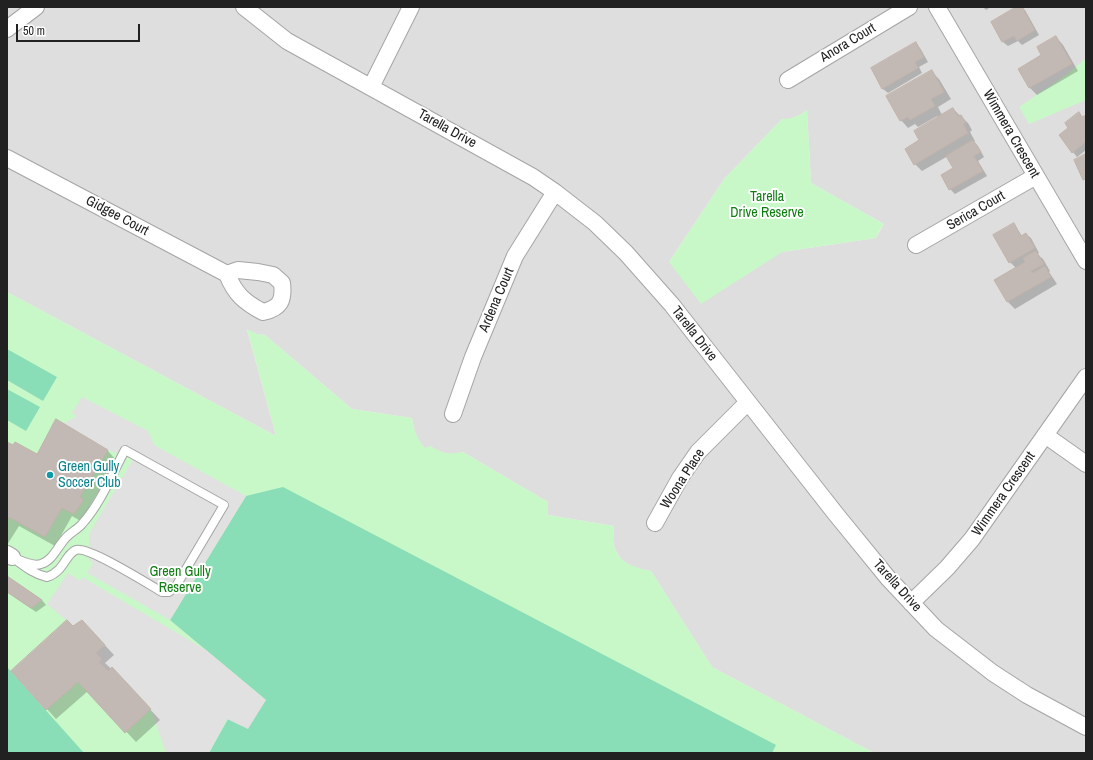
<!DOCTYPE html>
<html>
<head>
<meta charset="utf-8">
<style>
	body { margin:0 }
	#map { position:relative; width:1093px; height:760px; overflow:hidden; background:#f1ede8; font-family:"Archivo Narrow",sans-serif }
	canvas { display:block }
	.frame { position:absolute; inset:0; border:8px solid #212121; pointer-events:none }
	.scale { position:absolute; left:16px; top:24px; width:124px; height:18px; box-sizing:border-box; border:2px solid #212121; border-top:0; padding-left:5px; font-size:12px; line-height:14px; white-space:nowrap; color:#212121; -webkit-text-stroke:3px #fff; paint-order:stroke }
</style>
</head>
<body>
<div id="map">
<canvas width="1093" height="760"></canvas>
<div class="frame"></div>
<div class="scale">50 m</div>
</div>
<script>
const context = document.querySelector('canvas').getContext('2d');
context.lineJoin = 'round';
function paint(path, color) { context.fillStyle = color; context.fill(path, 'evenodd'); }
function stroke(path, color, width, dash) { context.strokeStyle = color; context.lineWidth = width; context.lineCap = dash ? 'butt' : 'round'; context.setLineDash(dash || []); context.stroke(path); }
function write(font, color, halo, rows, align = 'center') {
  context.font = font + ' "Archivo Narrow",sans-serif'; context.lineWidth = 4; context.setLineDash([]); context.textBaseline = 'middle'; context.strokeStyle = halo; context.fillStyle = color; for (const [text, x, y, turn = 0] of rows) {
    context.save(); context.translate(x, y); context.rotate((+turn || 0) * Math.PI / 180); context.textAlign = isNaN(turn) ? turn : align; if (halo) context.strokeText(text, 0, 0); context.fillText(text, 0, 0); context.restore();
  }
}
paint(new Path2D(`
	M 7,7 L 1086,7 L 1086,753 L 874,753 L 712,667 L 651,571 L 635,568 L 622,561 L 615,549 L 613,540 L 614,526 L 548,515 L 548,502 L 463,452 L 451,455 L 440,452 L 430,446 L 425,449 L 418,440 L 414,429 L 412,418 L 352,409 L 265,335 L 257,334 L 247,330 L 276,436 L 7,292 ZM 807,110 L 811,183 L 884,224 L 876,238 L 782,252 L 669,262 L 724,179 L 782,119 L 790,119 L 800,115 Z`), '#dfdede');
paint(new Path2D(`
	M 1086,58 L 1086,100 L 1029,124 L 1019,107 L 1069,73 Z
	M 807,110 L 811,183 L 884,224 L 879,231 L 876,238 L 782,252 L 701,304 L 669,262 L 724,179 L 782,119 C 792,119 799,116 807,110 Z
	M 7,292 L 276,436 L 247,329 L 257,334 L 265,335 L 352,409 L 412,418 C 414,431 417,439 425,448 L 430,446 C 443,453 448,455 463,452 L 548,502 L 548,515 L 614,526 C 609,556 624,566 651,571 L 712,667 L 874,753 L 7,753 Z`), '#c8f8c8');
paint(new Path2D(`
	M 7,349 L 57,377 L 43,401 L 7,380 Z
	M 7,389 L 40,407 L 26,431 L 7,420 Z
	M 283,487 L 776,745 L 772,753 L 209,753 L 228,719 L 266,700 L 170,620 L 246,496 Z
	M 7,667 L 84,753 L 7,753 Z`), '#89ddb7');
paint(new Path2D(`
	M 82,397 L 148,431 L 154,445 L 246,496 L 170,620 L 87,573 L 93,563 L 89,560 L 89,534 L 133,459 L 108,450 L 63,424 L 77,416 L 72,413 Z
	M 68,573 L 80,581 L 82,577 L 206,650 L 266,700 L 248,729 L 227,719 L 209,753 L 166,753 L 151,709 L 112,668 L 108,671 L 99,662 L 102,659 L 96,653 L 105,645 L 82,620 L 73,626 L 47,604 Z`), '#e1e1e1');
paint(new Path2D(`
	M 983,7 L 991,7 L 986,10 Z
	M 1018,7 L 1022,7 L 1025,10 L 1039,35 L 1022,45 L 1018,41 L 1008,46 L 1003,42 L 992,22 Z
	M 1056,37 L 1063,45 L 1078,71 L 1037,95 L 1029,87 Z
	M 915,44 L 920,48 L 928,62 L 919,67 L 922,73 L 888,93 L 883,89 L 872,69 Z
	M 932,72 L 939,79 L 951,99 L 938,107 L 942,115 L 953,109 L 968,123 L 972,130 L 970,132 L 975,141 L 974,142 L 978,146 L 984,157 L 978,161 L 987,176 L 955,194 L 950,189 L 955,168 L 948,156 L 922,171 L 915,164 L 921,141 L 938,118 L 937,116 L 918,127 L 915,124 L 908,128 L 901,120 L 888,97 Z
	M 1086,116 L 1086,150 L 1077,157 L 1073,152 L 1083,118 Z
	M 1014,225 L 1022,236 L 1026,234 L 1031,238 L 1039,253 L 1037,254 L 1043,259 L 1050,271 L 1049,272 L 1057,284 L 1015,309 L 1008,302 L 1016,268 L 1010,262 Z
	M 56,421 L 108,451 L 117,461 L 89,507 L 93,510 L 84,523 L 72,516 L 55,546 L 19,526 L 7,545 L 7,443 L 37,455 Z
	M 7,577 L 42,600 L 46,605 L 36,612 L 7,592 Z
	M 73,627 L 92,631 L 114,655 L 105,663 L 121,678 L 160,720 L 136,742 L 88,691 L 56,719 L 47,709 Z`), '#0003');
const building = new Path2D(`
	M 1016,7 L 1022,7 L 1035,30 L 1017,41 L 1014,36 L 1002,42 L 991,22 Z
	M 1056,36 L 1072,64 L 1029,88 L 1018,69 L 1041,55 L 1037,47 Z
	M 916,42 L 924,57 L 915,62 L 918,68 L 882,89 L 871,68 Z
	M 932,70 L 944,92 L 931,99 L 935,106 L 910,120 L 908,117 L 900,121 L 886,96 Z
	M 953,108 L 958,116 L 961,115 L 966,123 L 963,124 L 968,133 L 914,165 L 905,149 L 919,140 L 914,131 Z
	M 1079,112 L 1082,117 L 1086,115 L 1086,142 L 1072,153 L 1059,135 L 1068,128 L 1065,123 Z
	M 973,140 L 981,152 L 974,156 L 983,171 L 949,190 L 941,175 L 953,168 L 946,156 Z
	M 1086,154 L 1086,179 L 1083,180 L 1074,160 Z
	M 1014,223 L 1021,236 L 1026,233 L 1035,248 L 1009,263 L 993,235 Z
	M 1036,251 L 1044,264 L 1031,271 L 1033,273 L 1045,266 L 1051,277 L 1007,302 L 994,280 L 1025,262 L 1023,258 Z
	M 56,419 L 108,450 L 80,497 L 84,500 L 74,514 L 62,508 L 45,537 L 9,517 L 7,521 L 7,442 L 13,445 L 15,442 L 37,454 Z
	M 7,576 L 42,600 L 31,608 L 7,592 Z
	M 67,620 L 73,626 L 82,620 L 105,645 L 96,653 L 102,659 L 99,662 L 108,671 L 112,667 L 151,709 L 125,733 L 78,682 L 46,710 L 11,671 Z`);
paint(building, '#c2b9b4');
stroke(building, '#c2b3aa', 1);
const service = new Path2D(`
	M 125,450 L 224,505 L 176,586 L 169,592 L 162,592 C 148,584 88,546 76,550 C 65,554 65,571 47,577 C 33,574 23,565 12,557 C 20,560 32,567 41,564 C 52,561 57,548 64,540 C 69,533 77,530 82,524 C 101,503 112,474 125,450 Z`);
const minor = new Path2D(`
	M 244,7 L 287,41 L 533,177 L 555,192 L 595,223 L 626,253 L 672,305 L 835,513 L 888,578 L 936,629 L 993,673 L 1027,695 L 1086,727
	M 937,7 L 1086,261
	M 7,29 L 36,7
	M 788,80 L 909,7
	M 371,87 L 411,7
	M 7,158 L 227,274 C 235,294 244,302 263,312 C 281,308 284,300 282,283 L 273,275 L 258,272 L 238,270 L 227,274
	M 916,245 L 1036,176
	M 453,414 L 473,357 L 515,256 L 555,192
	M 1045,435 L 1086,464
	M 655,523 L 680,478 L 698,452 L 748,402
	M 7,554 L 12,557
	M 911,603 L 947,568 L 972,539 L 1086,377`);
stroke(service, '#a5a5a5', 10);
stroke(minor, '#a5a5a5', 18);
stroke(service, '#fff', 8);
stroke(minor, '#fff', 16);
for (const [x, y, r, color] of [
	[50,475,4,"#0f9aa8"]
]) { const dot = new Path2D(); dot.arc(x, y, r, 0, 2 * Math.PI); context.fillStyle = color; context.fill(dot); stroke(dot, '#fff', 1.5); }
write('14px', '#212121', '#fff', [
	["Anora Court",848,43,-31],
	["Tarella Drive",447,129,29],
	["Wimmera Crescent",1011,134,60],
	["Serica Court",976,211,-30],
	["Gidgee Court",117,216,28],
	["Ardena Court",497,300,-67],
	["Tarella Drive",694,334,52],
	["Woona Place",683,479,-57],
	["Wimmera Crescent",1004,494,-55],
	["Tarella Drive",897,586,48]
]);
write('14px', '#0f7e12', '#fff', [
	["Tarella",767,197],
	["Drive Reserve",767,213],
	["Green Gully",180,572],
	["Reserve",180,588]
]);
write('14px', '#0d838f', '#fff', [
	["Green Gully",58,467],
	["Soccer Club",58,483]
], 'left');
</script>
</body>
</html>
